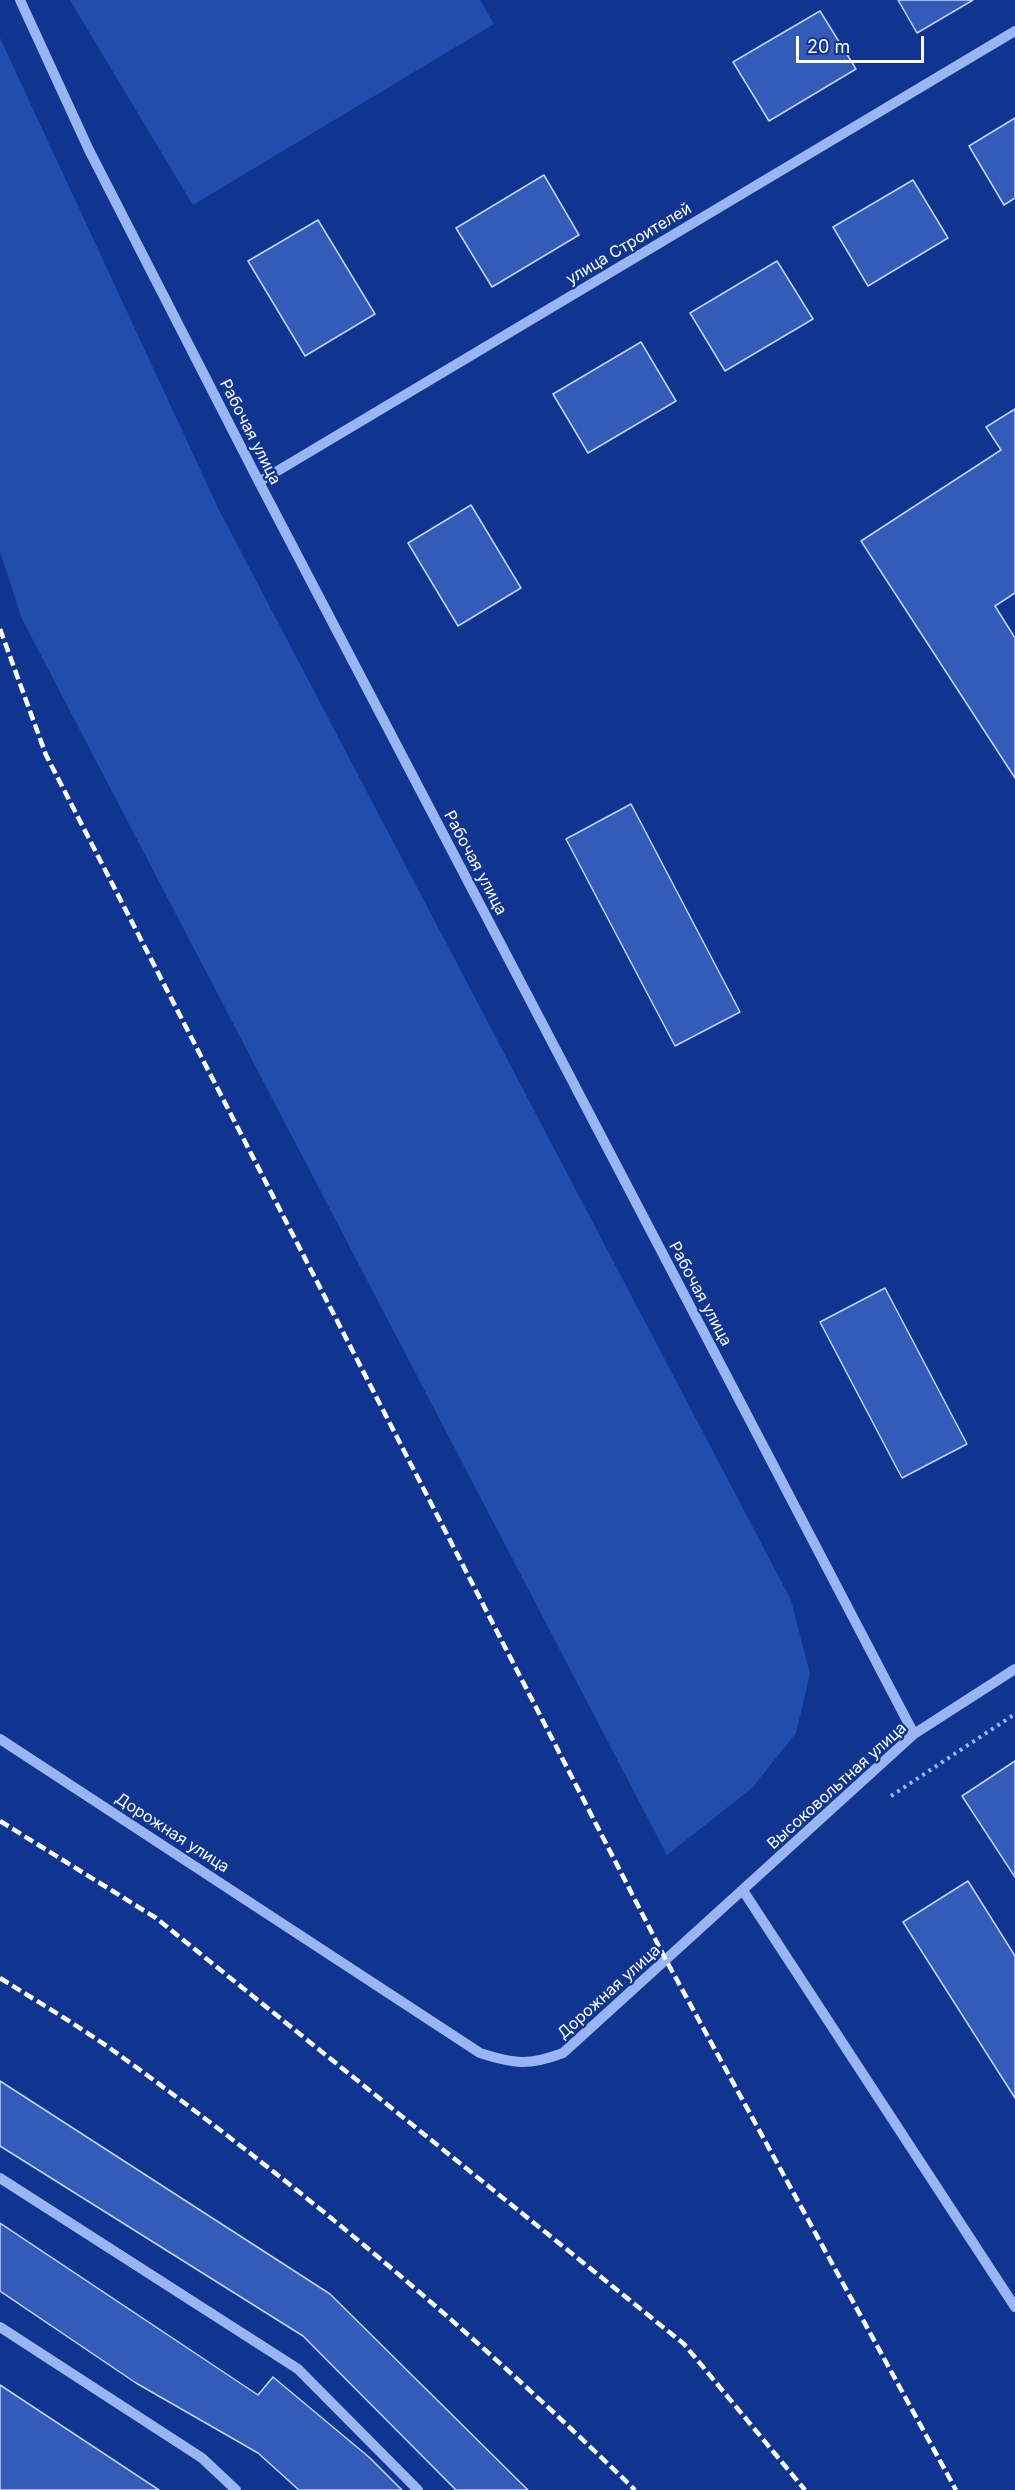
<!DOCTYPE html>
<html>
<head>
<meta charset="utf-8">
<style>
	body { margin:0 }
	#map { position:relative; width:1015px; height:2490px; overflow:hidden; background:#0f3590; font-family:Inter,sans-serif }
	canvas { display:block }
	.scale { position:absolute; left:796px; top:36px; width:128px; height:27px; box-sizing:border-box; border:3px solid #fff; border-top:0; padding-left:8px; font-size:18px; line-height:21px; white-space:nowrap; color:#fff; -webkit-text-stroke:4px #0f3590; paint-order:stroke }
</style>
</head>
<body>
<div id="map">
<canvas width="1015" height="2490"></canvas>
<div class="scale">20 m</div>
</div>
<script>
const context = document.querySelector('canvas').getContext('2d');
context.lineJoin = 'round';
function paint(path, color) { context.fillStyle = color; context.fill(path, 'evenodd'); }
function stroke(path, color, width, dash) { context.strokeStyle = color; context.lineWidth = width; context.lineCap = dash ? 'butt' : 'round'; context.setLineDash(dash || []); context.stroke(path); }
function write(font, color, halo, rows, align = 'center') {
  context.font = font + ' Inter,sans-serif'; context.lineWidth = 4.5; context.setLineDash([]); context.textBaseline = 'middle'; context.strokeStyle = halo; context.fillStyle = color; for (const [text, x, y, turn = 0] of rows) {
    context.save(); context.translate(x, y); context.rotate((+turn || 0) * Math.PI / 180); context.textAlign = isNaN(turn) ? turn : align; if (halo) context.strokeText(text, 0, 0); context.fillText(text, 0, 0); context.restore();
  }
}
paint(new Path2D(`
	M 70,0 L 480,0 L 494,24 L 193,205 Z
	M 0,38 L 219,510 L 791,1600 L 810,1674 L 796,1733 L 752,1788 L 667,1855 L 22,619 L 0,552 Z`), '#214daf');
const building = new Path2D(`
	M 898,0 L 973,0 L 917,33 Z
	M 820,11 L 856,69 L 769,121 L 733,62 Z
	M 1015,118 L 1015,198 L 1004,205 L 969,146 Z
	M 544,175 L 579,235 L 492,287 L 456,228 Z
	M 913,180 L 948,238 L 868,286 L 833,227 Z
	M 318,220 L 375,314 L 305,356 L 248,261 Z
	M 777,261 L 813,319 L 725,371 L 690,313 Z
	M 641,342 L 676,401 L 588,453 L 553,394 Z
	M 1015,409 L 1015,593 L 995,606 L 1015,638 L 1015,778 L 861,541 L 1001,450 L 986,427 Z
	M 471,505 L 521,588 L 458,626 L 408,543 Z
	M 631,804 L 740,1012 L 675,1046 L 566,839 Z
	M 885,1288 L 967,1444 L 902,1478 L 820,1322 Z
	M 1015,1761 L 1015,1877 L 962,1796 Z
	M 968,1881 L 1015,1956 L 1015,2098 L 903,1922 Z
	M 0,2081 L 330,2294 L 528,2490 L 456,2490 L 303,2336 L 0,2146 Z
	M 0,2223 L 258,2395 L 273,2377 L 370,2458 L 402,2490 L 299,2490 L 258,2453 L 136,2383 L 0,2291 Z
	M 0,2385 L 159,2490 L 0,2490 Z`);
paint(building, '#345bb8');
stroke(building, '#c1d3fe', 1.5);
stroke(new Path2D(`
	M 891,1796 L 1015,1714`), '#99b5f3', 4, [3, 4.5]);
stroke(new Path2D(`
	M 20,0 L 89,150 L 259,482 L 914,1734
	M 259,482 L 1015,31
	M 0,1739 L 480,2053 C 515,2064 528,2066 563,2053 L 914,1734 L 1015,1669
	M 744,1892 L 1015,2307
	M 0,2178 L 298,2369 L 418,2490
	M 0,2327 L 202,2458 L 236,2490`), '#99b5f3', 10);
stroke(new Path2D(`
	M 0,629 L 46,755 L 666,1960 L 956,2490
	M 0,1821 L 156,1918 L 684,2344 L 805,2490
	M 0,1978 C 37,2001 75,2024 111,2049 C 296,2182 472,2331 635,2490`), '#fff', 4.5, [10, 4.5]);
write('16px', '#fff', '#0f3590', [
	["улица Строителей",629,244,-31],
	["Рабочая улица",250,432,63],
	["Рабочая улица",475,863,62],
	["Рабочая улица",700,1294,62],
	["Высоковольтная улица",837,1786,-42],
	["Дорожная улица",172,1833,33],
	["Дорожная улица",609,1992,-42]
]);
</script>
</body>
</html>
